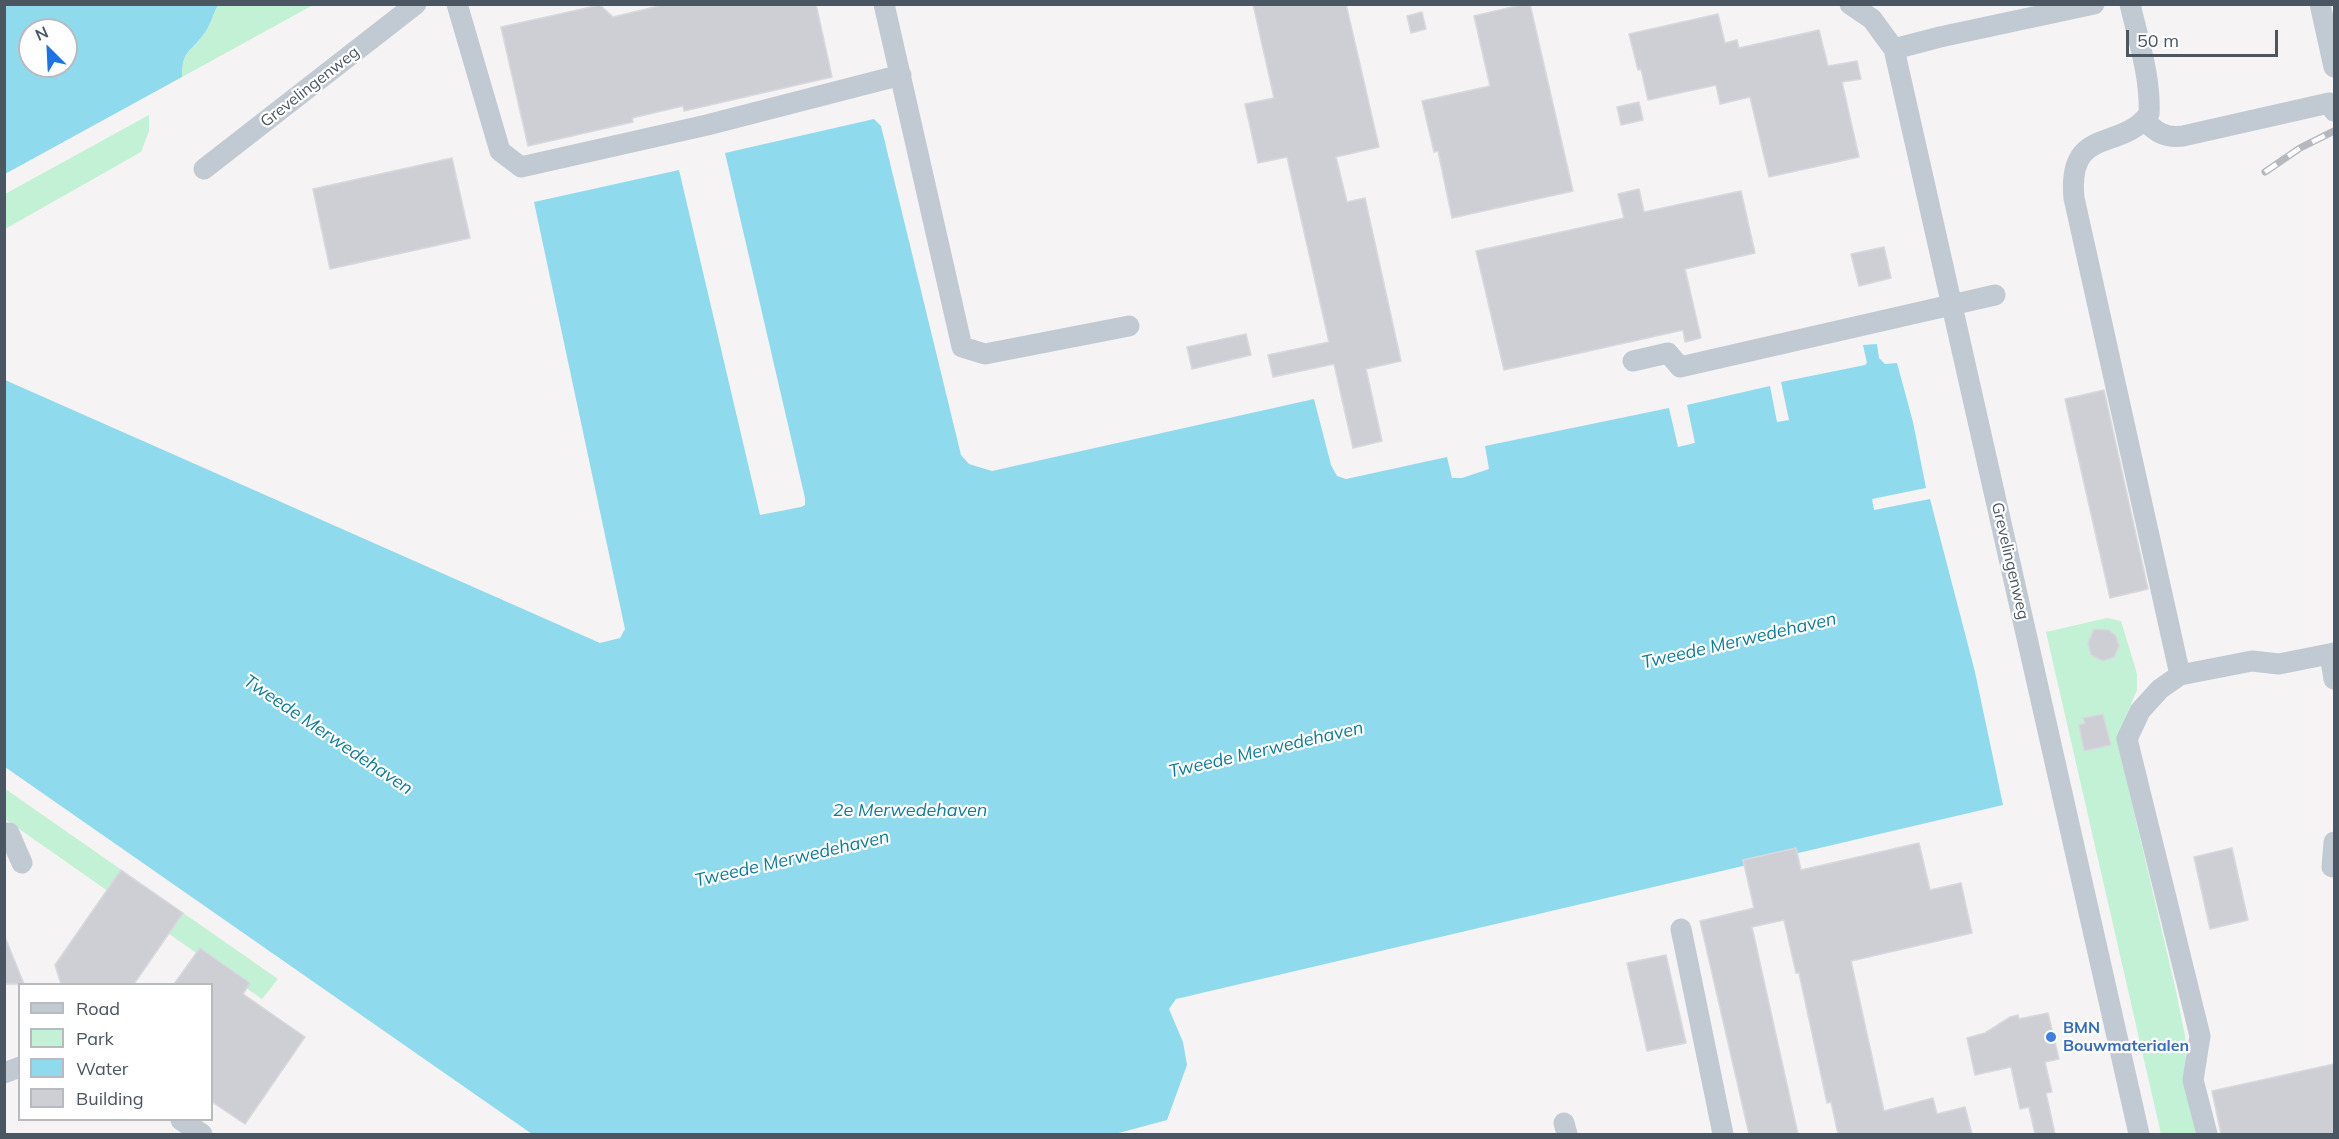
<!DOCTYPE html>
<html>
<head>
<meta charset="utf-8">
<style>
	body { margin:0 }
	#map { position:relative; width:2339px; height:1139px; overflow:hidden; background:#f5f3f3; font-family:Mulish,sans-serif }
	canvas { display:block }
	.frame { position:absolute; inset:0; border:6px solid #4a5661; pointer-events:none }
	.legend { position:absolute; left:18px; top:983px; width:195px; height:138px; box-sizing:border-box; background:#fff; border:2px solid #b7bbc0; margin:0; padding:8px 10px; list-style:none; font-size:18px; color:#4a5661 }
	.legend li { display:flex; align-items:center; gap:12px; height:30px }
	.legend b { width:30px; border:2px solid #b7bbc0 }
	.north { position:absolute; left:18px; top:18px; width:60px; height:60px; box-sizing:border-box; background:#fff; border:2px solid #b7bbc0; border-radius:50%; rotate:336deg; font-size:16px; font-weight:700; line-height:24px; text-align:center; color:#4a5661 }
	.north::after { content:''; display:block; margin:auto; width:21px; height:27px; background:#1a73e8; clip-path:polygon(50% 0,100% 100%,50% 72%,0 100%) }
	.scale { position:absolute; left:2126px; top:30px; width:152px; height:27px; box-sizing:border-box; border:3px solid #4a5661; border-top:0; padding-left:8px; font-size:18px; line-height:21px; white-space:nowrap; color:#4a5661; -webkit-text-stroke:4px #fff; paint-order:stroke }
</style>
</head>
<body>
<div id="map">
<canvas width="2339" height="1139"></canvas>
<div class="frame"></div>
<ul class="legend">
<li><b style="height:8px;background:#c1cad2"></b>Road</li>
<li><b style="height:16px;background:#c3f1d5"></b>Park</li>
<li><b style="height:16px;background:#90daee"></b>Water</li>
<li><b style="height:16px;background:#cdcfd5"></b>Building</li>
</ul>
<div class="north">N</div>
<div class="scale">50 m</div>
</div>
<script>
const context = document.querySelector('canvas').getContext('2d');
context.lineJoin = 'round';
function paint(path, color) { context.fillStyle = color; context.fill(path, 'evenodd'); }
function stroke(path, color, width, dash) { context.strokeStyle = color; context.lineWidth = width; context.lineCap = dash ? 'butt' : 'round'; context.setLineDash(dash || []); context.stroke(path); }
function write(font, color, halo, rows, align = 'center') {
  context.font = font + ' Mulish,sans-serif'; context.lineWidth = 4.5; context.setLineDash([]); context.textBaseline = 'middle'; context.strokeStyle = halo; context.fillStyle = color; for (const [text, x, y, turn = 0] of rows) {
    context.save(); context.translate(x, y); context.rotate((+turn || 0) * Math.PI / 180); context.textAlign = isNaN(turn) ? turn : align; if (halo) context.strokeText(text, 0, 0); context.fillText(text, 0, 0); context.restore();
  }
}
paint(new Path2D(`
	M 218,5 L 313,5 L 182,77 C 182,50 190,53 203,35 C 210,27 213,14 218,5 Z
	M 149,115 L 149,131 L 141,152 L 5,229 L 5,194 Z
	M 2107,618 L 2121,621 L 2137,674 L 2137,690 L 2125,718 L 2119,748 L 2176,991 L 2185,1036 L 2186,1063 L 2198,1134 L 2161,1134 L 2046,632 Z
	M 4,788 L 278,979 L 262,999 L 5,819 Z`), '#c3f1d5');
paint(new Path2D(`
	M 5,4 L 218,4 L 218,5 C 213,14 210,27 203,35 C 190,53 182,50 182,77 L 5,174 ZM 30,30 L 66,30 L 66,66 L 30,66 Z
	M 874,119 L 881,126 L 961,455 L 969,464 L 992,471 L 1314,399 L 1331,465 L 1337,476 L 1346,479 L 1447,457 L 1452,478 L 1462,478 L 1489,469 L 1485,446 L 1669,408 L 1678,447 L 1695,443 L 1687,405 L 1770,386 L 1777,422 L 1789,420 L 1781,382 L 1865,365 L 1867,363 L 1863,345 L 1877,344 L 1879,358 L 1885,364 L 1897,363 L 1913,422 L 1926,488 L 1872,499 L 1874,510 L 1930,499 L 1975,672 L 2003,805 L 1176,999 L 1169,1009 L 1183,1042 L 1187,1065 L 1167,1120 L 1115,1134 L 532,1134 L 5,767 L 5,380 L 600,643 L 620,638 L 625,629 L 534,202 L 679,170 L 760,515 L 801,507 L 805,505 L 805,498 L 725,153 Z`), '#90daee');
const building = new Path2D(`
	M 667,4 L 816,4 L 832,77 L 684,111 L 683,106 L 632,118 L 633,122 L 528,146 L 501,27 L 600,5 L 613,17 Z
	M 1253,4 L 1346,4 L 1379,147 L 1336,157 L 1347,202 L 1365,198 L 1401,361 L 1366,369 L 1382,441 L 1353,448 L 1334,364 L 1273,377 L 1268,355 L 1329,342 L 1287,157 L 1258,163 L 1245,104 L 1274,98 Z
	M 1525,4 L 1530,4 L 1573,191 L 1452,218 L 1438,151 L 1434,152 L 1422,101 L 1490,86 L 1474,16 Z
	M 1422,12 L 1426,29 L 1411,33 L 1407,16 Z
	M 1718,14 L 1725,43 L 1737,40 L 1739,48 L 1819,30 L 1828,66 L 1857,61 L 1861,79 L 1842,82 L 1859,157 L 1769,177 L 1750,97 L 1720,104 L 1716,85 L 1648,100 L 1641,69 L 1638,70 L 1629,34 Z
	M 1639,102 L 1643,120 L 1621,125 L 1617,107 Z
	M 452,158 L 470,238 L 330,269 L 313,189 Z
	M 1639,189 L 1644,212 L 1741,191 L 1755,253 L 1685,269 L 1701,338 L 1685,342 L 1683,330 L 1504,370 L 1476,251 L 1624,218 L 1618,194 Z
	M 1884,247 L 1891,278 L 1859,286 L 1851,254 Z
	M 1246,334 L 1251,355 L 1192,369 L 1187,347 Z
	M 2104,390 L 2148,589 L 2110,598 L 2065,399 Z
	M 2094,629 L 2109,630 L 2116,636 L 2119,646 L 2114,657 L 2103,661 L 2091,655 L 2088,643 Z
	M 2103,714 L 2111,745 L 2084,751 L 2079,725 L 2085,723 L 2083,718 Z
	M 1919,843 L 1930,890 L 1961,883 L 1972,933 L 1851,961 L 1884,1111 L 1933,1098 L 1937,1114 L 1965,1107 L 1972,1134 L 1838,1134 L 1831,1102 L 1827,1103 L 1799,973 L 1796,973 L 1784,920 L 1752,927 L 1798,1134 L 1749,1134 L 1700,921 L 1754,908 L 1743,860 L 1796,848 L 1801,870 Z
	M 2232,848 L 2248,920 L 2210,929 L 2194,857 Z
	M 121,870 L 183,913 L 134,984 L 61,984 L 55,965 Z
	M 4,937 L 5,937 L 24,984 L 4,984 Z
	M 200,948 L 250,983 L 243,994 L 305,1037 L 245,1124 L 212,1102 L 212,984 L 174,984 Z
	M 1666,955 L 1686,1043 L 1647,1051 L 1627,963 Z
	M 2048,1013 L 2059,1059 L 2045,1062 L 2052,1092 L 2046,1093 L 2055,1134 L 2035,1134 L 2029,1107 L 2020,1109 L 2011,1067 L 1975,1075 L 1967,1038 L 1985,1033 L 2010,1017 L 2018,1015 L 2019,1019 Z
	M 2334,1064 L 2334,1134 L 2221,1134 L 2212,1091 Z`);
paint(building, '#cdcfd5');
stroke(building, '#d7d9de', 1.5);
stroke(new Path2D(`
	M 457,4 L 500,151 L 521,167 L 707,125 L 901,75
	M 884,4 L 962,347 L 985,354 L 1129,326
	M 1850,4 L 1872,19 L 1894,49 L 2139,1134
	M 2130,4 C 2138,39 2151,78 2149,114 C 2121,152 2067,125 2074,198 L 2180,675
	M 2320,4 L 2334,67
	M 1894,49 L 1940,37 L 2094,4
	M 2144,120 C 2157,133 2165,138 2183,136 L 2329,103 L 2334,111
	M 204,169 L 416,4
	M 1633,361 L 1668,353 L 1680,367 L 1995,295
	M 2330,654 L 2334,679
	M 4,833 L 9,833 L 22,863
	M 2332,867 L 2334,842
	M 1681,929 L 1723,1134
	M 4,1073 L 20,1067
	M 181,1120 L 202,1134
	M 1564,1123 L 1567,1134
	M 2207,1134 L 2193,1080 L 2200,1036 L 2127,739 L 2140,711 L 2160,689 L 2180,675 L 2252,661 L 2279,664 L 2334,653`), '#c1cad2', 21);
const rail = new Path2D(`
	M 2265,172 L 2300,148 L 2334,131`);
stroke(rail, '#b5b8bd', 7);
stroke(rail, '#fff', 4.5, [14]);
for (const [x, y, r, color] of [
	[2051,1037,6,"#3f7fe0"]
]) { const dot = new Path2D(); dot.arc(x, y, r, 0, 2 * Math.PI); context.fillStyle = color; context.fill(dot); stroke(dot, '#fff', 2); }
write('16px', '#4a5661', '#fff', [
	["Grevelingenweg",310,87,-38],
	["Grevelingenweg",2010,561,77]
]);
write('bold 16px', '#366cbe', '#fff', [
	["BMN",2063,1028],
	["Bouwmaterialen",2063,1046]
], 'left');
write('italic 18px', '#0c7c9b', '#fff', [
	["Tweede Merwedehaven",1739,641,-13],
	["Tweede Merwedehaven",328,735,34],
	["Tweede Merwedehaven",1266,750,-13],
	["2e Merwedehaven",910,811],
	["Tweede Merwedehaven",792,859,-13]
]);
</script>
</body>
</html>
